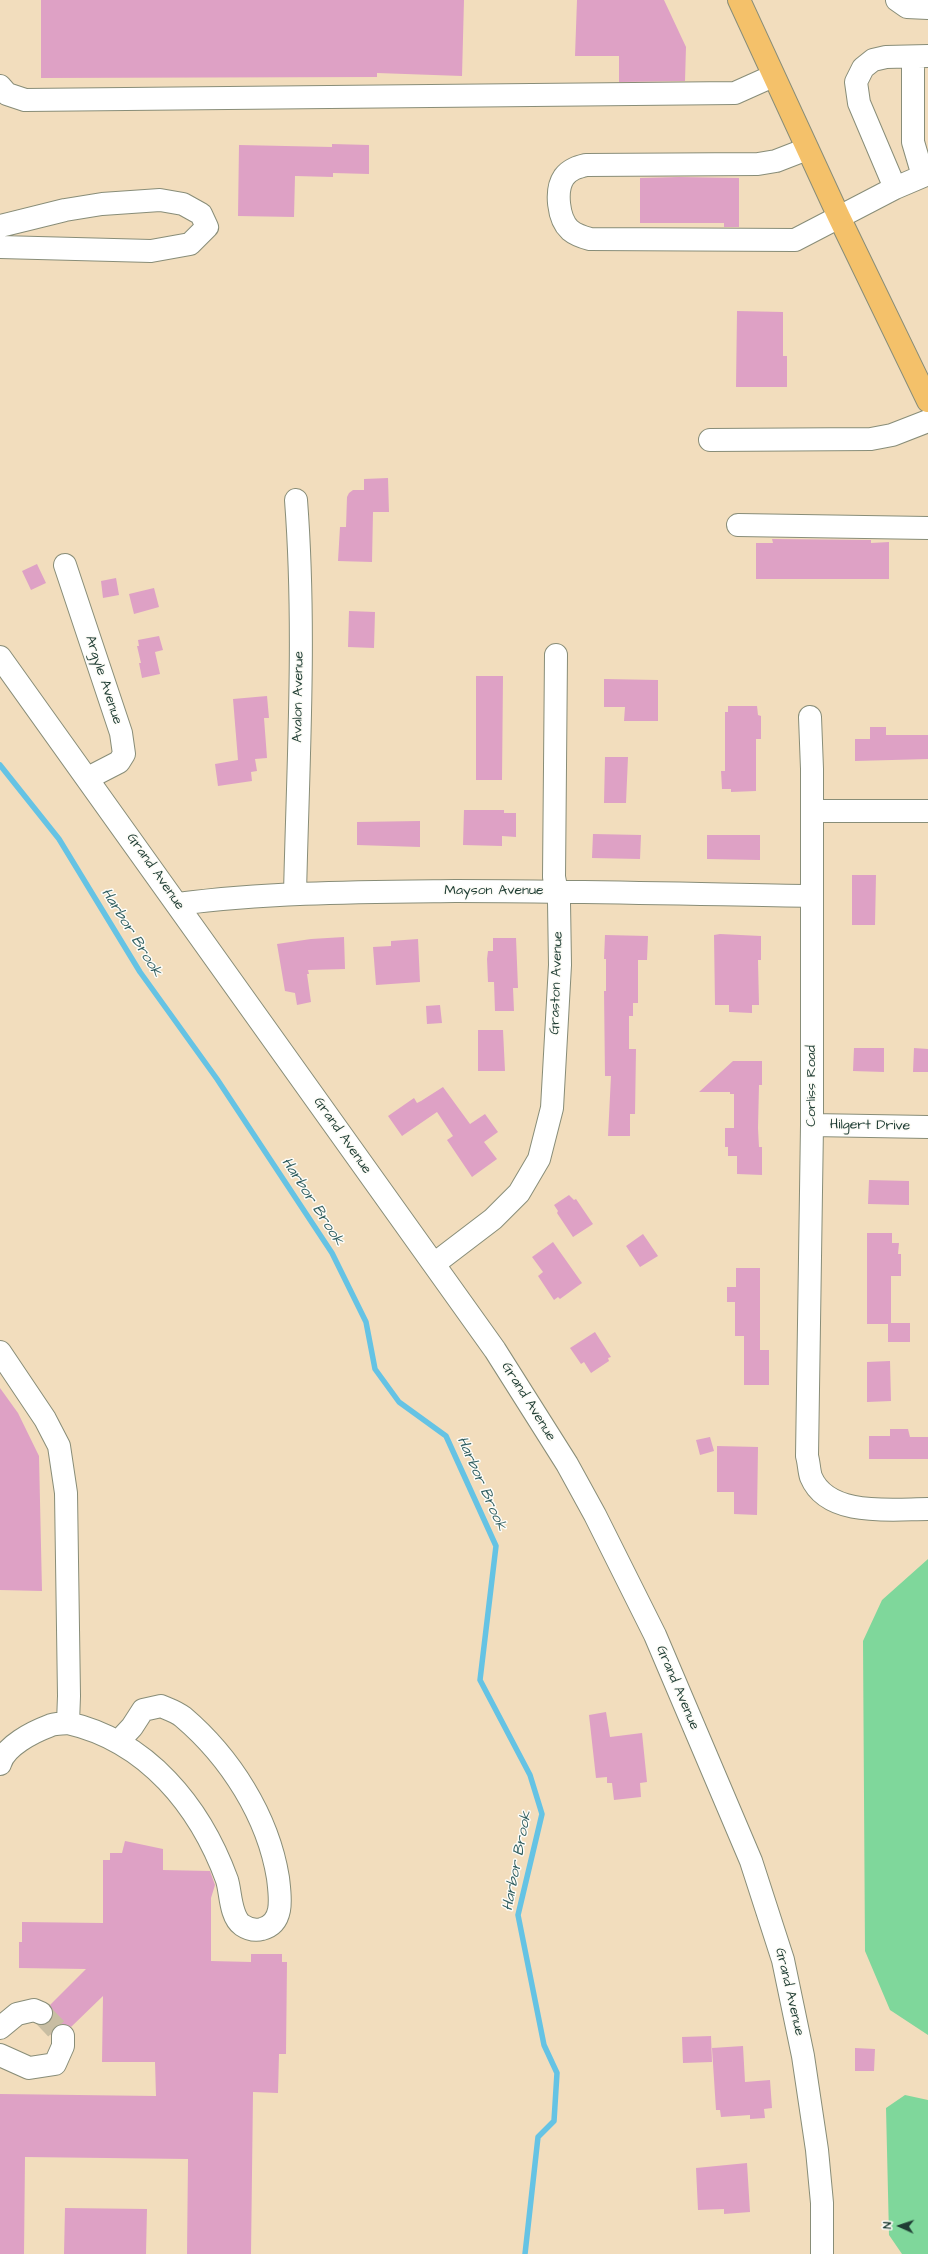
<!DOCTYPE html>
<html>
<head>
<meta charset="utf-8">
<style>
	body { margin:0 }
	#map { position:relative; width:928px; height:2254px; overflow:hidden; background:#f2ddbd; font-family:"Architects Daughter",sans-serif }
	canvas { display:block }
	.north { position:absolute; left:880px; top:2206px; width:40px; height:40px; -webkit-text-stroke:3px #fdfcf7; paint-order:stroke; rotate:273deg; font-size:11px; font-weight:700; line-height:16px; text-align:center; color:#1f3d34 }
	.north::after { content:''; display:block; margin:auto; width:14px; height:18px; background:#1f3d34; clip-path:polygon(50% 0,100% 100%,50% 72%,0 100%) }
</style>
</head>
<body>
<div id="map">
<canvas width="928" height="2254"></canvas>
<div class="north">N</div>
</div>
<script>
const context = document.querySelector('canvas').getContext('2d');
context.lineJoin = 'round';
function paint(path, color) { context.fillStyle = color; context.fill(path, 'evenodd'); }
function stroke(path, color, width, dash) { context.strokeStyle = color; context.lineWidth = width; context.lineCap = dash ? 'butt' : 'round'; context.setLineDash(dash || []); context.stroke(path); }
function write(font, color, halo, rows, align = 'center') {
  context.font = font + ' "Architects Daughter",sans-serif'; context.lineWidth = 3; context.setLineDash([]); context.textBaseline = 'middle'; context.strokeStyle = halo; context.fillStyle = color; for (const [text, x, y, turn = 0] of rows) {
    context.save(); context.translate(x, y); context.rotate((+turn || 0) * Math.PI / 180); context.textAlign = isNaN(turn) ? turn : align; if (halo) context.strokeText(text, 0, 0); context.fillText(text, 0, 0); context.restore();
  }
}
paint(new Path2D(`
	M 928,1559 L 928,2035 L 890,2010 L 865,1951 L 863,1641 L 882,1600 Z
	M 905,2095 L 928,2100 L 928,2254 L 902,2254 L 889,2235 L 886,2108 Z`), '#7fd79b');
stroke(new Path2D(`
	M 0,765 L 59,839 L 140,972 L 217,1079 L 332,1253 L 366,1322 L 375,1369 L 399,1402 L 446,1436 L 496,1546 L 480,1680 L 530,1775 L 542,1814 L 518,1915 L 544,2045 L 557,2073 L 554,2121 L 538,2137 L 525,2254`), '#65c3e4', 5.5);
paint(new Path2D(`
	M 41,0 L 464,0 L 462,76 L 377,73 L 377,77 L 41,78 Z
	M 577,0 L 664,0 L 686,47 L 685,81 L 619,82 L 619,56 L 575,56 Z
	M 332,144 L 369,145 L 369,174 L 333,173 L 333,177 L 295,176 L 294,217 L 238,216 L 239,145 L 332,147 Z
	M 679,177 L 739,178 L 739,227 L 724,227 L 724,223 L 640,223 L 640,178 Z
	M 737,311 L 783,312 L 783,356 L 787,356 L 787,387 L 736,387 Z
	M 388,478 L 389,512 L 373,512 L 372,562 L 338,561 L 340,527 L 346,527 L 347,497 L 349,493 L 353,490 L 364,490 L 364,479 Z
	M 772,539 L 871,540 L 871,543 L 889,542 L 889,579 L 756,579 L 756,543 L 773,543 Z
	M 37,564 L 46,583 L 31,590 L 22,571 Z
	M 116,578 L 119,595 L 103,598 L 101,581 Z
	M 154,588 L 159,607 L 134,614 L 129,594 Z
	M 349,611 L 375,612 L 374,648 L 348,647 Z
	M 159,636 L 163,650 L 155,652 L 160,674 L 142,678 L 139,663 L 141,663 L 137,646 L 139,646 L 138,640 Z
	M 476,676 L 503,676 L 502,780 L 476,780 Z
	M 604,679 L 658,680 L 658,721 L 624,721 L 625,707 L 604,707 Z
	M 267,696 L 269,718 L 264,718 L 267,758 L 255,759 L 257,771 L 251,772 L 252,781 L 218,786 L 215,764 L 238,760 L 233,699 Z
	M 728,706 L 757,706 L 758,715 L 761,716 L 761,739 L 756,739 L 756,791 L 731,792 L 731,789 L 722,789 L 721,771 L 725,771 L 725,712 L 728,712 Z
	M 870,727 L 886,727 L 886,735 L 928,735 L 928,759 L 855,761 L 855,739 L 870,739 Z
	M 605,757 L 628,757 L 626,803 L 604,803 Z
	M 464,810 L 504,810 L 504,813 L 516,813 L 516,837 L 502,836 L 502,846 L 463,845 Z
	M 420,821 L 420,847 L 357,845 L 357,822 Z
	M 593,834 L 641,835 L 640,859 L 592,858 Z
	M 707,835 L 760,835 L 760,860 L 707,859 Z
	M 852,875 L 876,875 L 875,925 L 852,925 Z
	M 720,934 L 761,936 L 761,960 L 758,960 L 759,1005 L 752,1005 L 752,1013 L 729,1012 L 729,1005 L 715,1005 L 714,935 Z
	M 605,935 L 648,936 L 647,960 L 638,960 L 638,1003 L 633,1003 L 633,1016 L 629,1016 L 629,1049 L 636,1049 L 635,1114 L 630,1114 L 630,1136 L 608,1136 L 611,1076 L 605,1076 L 604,991 L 606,991 L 606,959 L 604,959 Z
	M 344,937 L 345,969 L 308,970 L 309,974 L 307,974 L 311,1002 L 297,1005 L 295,993 L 285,991 L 277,944 L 311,939 Z
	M 493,938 L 516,938 L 518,988 L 513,988 L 514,1011 L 495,1011 L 494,982 L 488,982 L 487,959 L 488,951 L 493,951 Z
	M 418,939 L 420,982 L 376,985 L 373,947 L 391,946 L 391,941 Z
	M 440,1005 L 442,1023 L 427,1024 L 426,1006 Z
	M 478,1030 L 503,1030 L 505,1071 L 478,1071 Z
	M 854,1048 L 884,1048 L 884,1072 L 853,1071 Z
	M 914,1048 L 928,1049 L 928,1072 L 913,1072 Z
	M 733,1061 L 762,1061 L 762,1085 L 759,1085 L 758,1128 L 759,1147 L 762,1147 L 762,1175 L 737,1174 L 737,1156 L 728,1156 L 728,1147 L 725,1147 L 725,1128 L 734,1128 L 734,1094 L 730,1094 L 730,1092 L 699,1092 Z
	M 443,1087 L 470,1124 L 485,1114 L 498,1132 L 484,1142 L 497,1159 L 472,1177 L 447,1140 L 453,1136 L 437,1112 L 402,1136 L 388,1116 L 414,1098 L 417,1103 L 421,1101 Z
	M 869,1180 L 909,1181 L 909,1205 L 868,1204 Z
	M 569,1195 L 574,1200 L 576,1199 L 593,1224 L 573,1237 L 557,1213 L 558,1211 L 554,1205 Z
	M 867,1233 L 892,1233 L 892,1243 L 899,1243 L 898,1254 L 901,1254 L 901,1276 L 891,1276 L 891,1323 L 910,1323 L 910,1342 L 888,1342 L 888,1324 L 867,1324 Z
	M 643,1234 L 658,1256 L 640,1267 L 626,1246 Z
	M 553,1242 L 582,1283 L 560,1299 L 558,1297 L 554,1300 L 538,1276 L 543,1272 L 532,1257 Z
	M 736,1268 L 760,1268 L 760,1350 L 769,1350 L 769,1385 L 744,1385 L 744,1336 L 735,1336 L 735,1302 L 727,1302 L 727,1287 L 736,1287 Z
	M 595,1332 L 611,1357 L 608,1358 L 609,1361 L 591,1373 L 584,1362 L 581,1364 L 570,1348 Z
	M 890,1361 L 891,1401 L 867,1402 L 867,1362 Z
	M 0,1388 L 18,1413 L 39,1456 L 42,1591 L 0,1590 Z
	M 890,1429 L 908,1429 L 910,1437 L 928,1437 L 928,1459 L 869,1459 L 869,1436 L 890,1436 Z
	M 710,1437 L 714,1451 L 700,1455 L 696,1440 Z
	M 717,1446 L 758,1447 L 757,1515 L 734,1514 L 734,1492 L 717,1492 Z
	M 606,1712 L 610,1737 L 642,1733 L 647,1782 L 640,1783 L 641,1797 L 614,1800 L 612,1783 L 607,1783 L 607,1777 L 596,1778 L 589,1715 Z
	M 125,1841 L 163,1849 L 163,1870 L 210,1871 L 215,1885 L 211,1898 L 211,1961 L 251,1962 L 251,1954 L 282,1954 L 282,1962 L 287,1962 L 286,2054 L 279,2054 L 278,2093 L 253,2092 L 251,2254 L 187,2254 L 188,2159 L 25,2157 L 24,2254 L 0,2254 L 0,2094 L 156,2096 L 155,2062 L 102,2062 L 103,1996 L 71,2027 L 63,2024 L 57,2025 L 52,2029 L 51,2035 L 41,2025 L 48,2023 L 53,2018 L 53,2011 L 50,2005 L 86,1969 L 19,1968 L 19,1942 L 22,1942 L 22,1922 L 103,1923 L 103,1860 L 110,1860 L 110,1853 L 122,1853 Z
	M 711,2036 L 712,2062 L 683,2063 L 682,2037 Z
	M 743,2046 L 745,2082 L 770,2080 L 772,2108 L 764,2109 L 765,2118 L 750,2119 L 750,2115 L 721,2117 L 720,2110 L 716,2110 L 712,2048 Z
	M 855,2048 L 875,2049 L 874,2071 L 855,2071 Z
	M 747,2163 L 750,2212 L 724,2214 L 724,2209 L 698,2210 L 696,2168 Z
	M 65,2208 L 147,2209 L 146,2254 L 64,2254 Z`), '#dea1c5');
stroke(new Path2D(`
	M 41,2013 L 63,2036`), '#c8bda2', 22, [22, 11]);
const minor = new Path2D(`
	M 897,0 L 907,7 L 928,8
	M 913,68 L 913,142 L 923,176
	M 0,86 L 7,94 L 25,100 L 735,93 L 773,76
	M 807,149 L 776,161 L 758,164 L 586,165 C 578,167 570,169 564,177 C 555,190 558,219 570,230 C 576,235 582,237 590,239 L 795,240 L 895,188 L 928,174
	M 895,188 L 859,103 L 856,82 L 863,68 L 873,60 L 886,57 L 928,56
	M 0,226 L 65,210 L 102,204 L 160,200 L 183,204 L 201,214 L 207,227 L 190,244 L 151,251 L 0,247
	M 710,440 L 871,439 L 892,435 L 928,421
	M 738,525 L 928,528
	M 65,565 L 121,733 L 124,754 L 119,762 L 88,778
	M 0,657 L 495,1350 L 567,1464 L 595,1515 L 655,1635 L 751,1861 L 783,1960 L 803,2056 L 817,2150 L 822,2203 L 822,2254
	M 810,717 L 812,769 L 812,1125 L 807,1456 C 809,1463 809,1471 811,1477 C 828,1518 893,1509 928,1509
	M 812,811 L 928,811
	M 295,894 C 298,763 306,631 296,500
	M 178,904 C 269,892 362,892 455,891 C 574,891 693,894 812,896
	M 812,1125 L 928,1127
	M 434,1264 L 493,1219 L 519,1193 L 539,1159 L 552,1108 L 560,965 L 559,902 L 554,877 L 556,655
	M 0,1352 L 45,1419 L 59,1446 L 66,1493 L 69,1696 L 68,1723 C 62,1724 55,1723 49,1726 C 33,1732 5,1746 0,1764
	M 68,1723 C 147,1741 200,1806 227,1880 C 231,1893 230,1916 242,1925 C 248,1929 255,1931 262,1929 C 285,1923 280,1896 278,1878 C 268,1816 230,1757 183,1717 C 177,1712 168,1709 161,1706 L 143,1710 L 132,1727 L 118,1742
	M 0,2028 L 17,2014 L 34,2010 L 41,2013
	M 0,2055 L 29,2068 L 55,2064 L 63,2046 L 63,2036`);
const major = new Path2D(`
	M 739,0 L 839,217 L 928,401`);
stroke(minor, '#888d78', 24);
stroke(major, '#888d78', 24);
stroke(minor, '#fff', 22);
stroke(major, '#f4c16a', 22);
write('14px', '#1f3d34', '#fdfcf7', [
	["Argyle Avenue",103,680,72],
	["Avalon Avenue",299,697,-89],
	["Grand Avenue",155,872,55],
	["Mayson Avenue",494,891],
	["Graston Avenue",557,983,-88],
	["Corliss Road",812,1086,-90],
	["Hilgert Drive",870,1126,1],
	["Grand Avenue",342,1136,55],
	["Grand Avenue",528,1402,58],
	["Grand Avenue",677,1688,67],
	["Grand Avenue",789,1992,77]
]);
write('italic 15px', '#305e60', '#fdfcf7', [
	["Harbor Brook",131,933,58],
	["Harbor Brook",312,1202,57],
	["Harbor Brook",481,1484,66],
	["Harbor Brook",518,1861,-79]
]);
</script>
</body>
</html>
